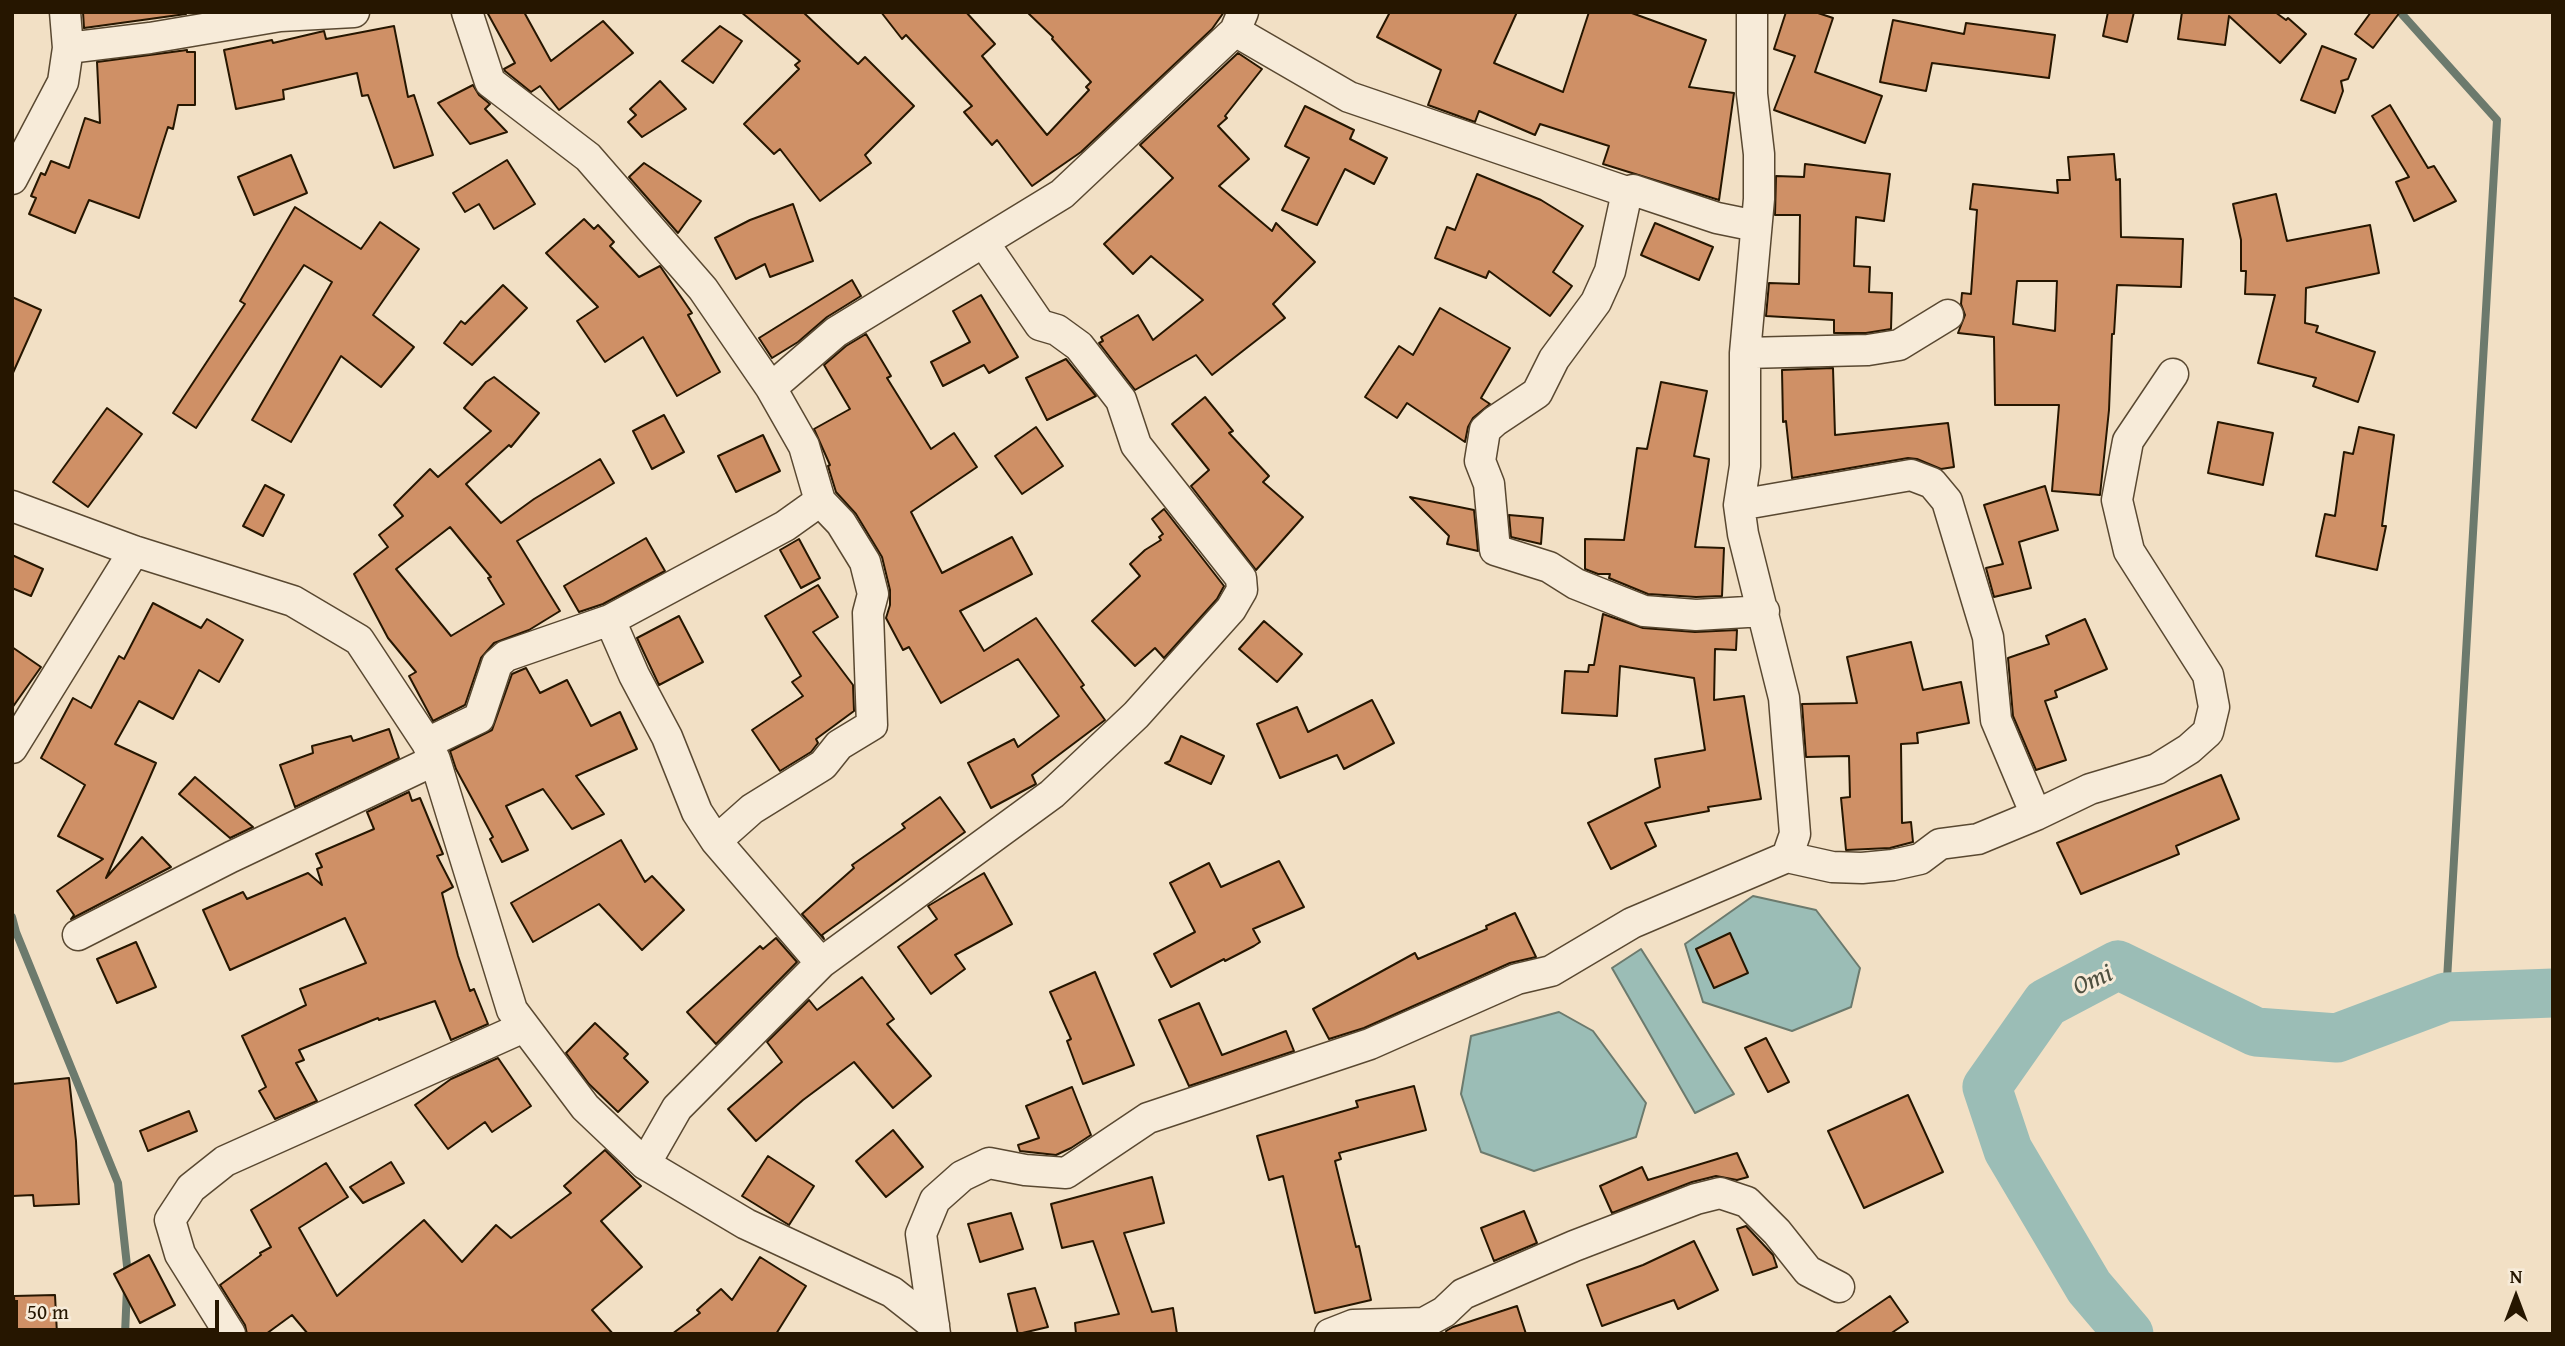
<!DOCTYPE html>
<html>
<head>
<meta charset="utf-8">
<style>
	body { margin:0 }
	#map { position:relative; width:2565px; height:1346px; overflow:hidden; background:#f2e0c5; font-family:"Gentium Book Plus",serif }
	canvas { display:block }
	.frame { position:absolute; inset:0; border:14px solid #261600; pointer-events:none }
	.north { position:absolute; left:2481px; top:1262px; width:70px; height:70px; -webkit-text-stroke:5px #f7ebd9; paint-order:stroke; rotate:0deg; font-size:19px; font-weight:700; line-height:28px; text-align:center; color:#261600 }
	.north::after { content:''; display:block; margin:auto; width:24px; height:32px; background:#261600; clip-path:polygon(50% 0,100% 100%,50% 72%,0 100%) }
	.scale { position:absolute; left:14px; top:1300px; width:205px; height:32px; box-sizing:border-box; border:4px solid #261600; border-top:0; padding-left:9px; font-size:21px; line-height:24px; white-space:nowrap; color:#261600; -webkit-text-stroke:5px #f7ebd9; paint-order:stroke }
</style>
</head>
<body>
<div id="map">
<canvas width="2565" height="1346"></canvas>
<div class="frame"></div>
<div class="north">N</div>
<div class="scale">50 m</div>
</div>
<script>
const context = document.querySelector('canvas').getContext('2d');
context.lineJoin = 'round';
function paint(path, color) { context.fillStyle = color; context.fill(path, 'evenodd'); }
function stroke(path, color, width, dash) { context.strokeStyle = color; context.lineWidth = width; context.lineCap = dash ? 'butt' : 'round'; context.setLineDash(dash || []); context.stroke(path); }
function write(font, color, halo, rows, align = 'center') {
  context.font = font + ' "Gentium Book Plus",serif'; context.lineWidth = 6; context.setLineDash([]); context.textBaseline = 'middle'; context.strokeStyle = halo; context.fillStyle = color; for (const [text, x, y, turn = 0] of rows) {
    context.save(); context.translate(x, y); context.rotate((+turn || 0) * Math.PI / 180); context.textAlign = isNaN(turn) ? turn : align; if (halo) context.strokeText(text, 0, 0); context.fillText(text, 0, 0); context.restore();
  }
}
const water = new Path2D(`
	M 1753,896 L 1816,910 L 1860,968 L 1851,1007 L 1792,1031 L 1703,1002 L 1685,944 Z
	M 1641,949 L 1734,1094 L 1695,1113 L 1612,968 Z
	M 1559,1012 L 1593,1031 L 1646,1103 L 1636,1137 L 1534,1171 L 1481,1152 L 1461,1094 L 1471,1036 Z`);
paint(water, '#9bbdb6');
stroke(water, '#6c7a6d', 2);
stroke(new Path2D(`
	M 2400,12 L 2497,120 L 2446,997
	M 12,917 L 16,932 L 118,1183 L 128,1275
	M 125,1334 L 127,1288`), '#6c7a6d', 8);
stroke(new Path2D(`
	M 2129,1334 L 2089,1287 L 2008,1150 L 1987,1087 L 2046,1003 L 2118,965 L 2256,1032 L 2337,1038 L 2446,997 L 2553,993`), '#9bbdb6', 49);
const building = new Path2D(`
	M 83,12 L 186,12 L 186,14 L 84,28 Z
	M 487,12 L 524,12 L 551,61 L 603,21 L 633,53 L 559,110 L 540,86 L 531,92 L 505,71 L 504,69 L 515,63 Z
	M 741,12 L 803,12 L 858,64 L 865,57 L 914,106 L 865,155 L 871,163 L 820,201 L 780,149 L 774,154 L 744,124 L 799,69 L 795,65 L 800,61 Z
	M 881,12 L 966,12 L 995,44 L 982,56 L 1047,135 L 1089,90 L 1086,87 L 1091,82 L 1052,39 L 1053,37 L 1027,12 L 1224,12 L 1212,29 L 1081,152 L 1032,186 L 997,140 L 992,145 L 964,112 L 972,106 L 906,35 L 902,39 Z
	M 1390,12 L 1517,12 L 1494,63 L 1563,92 L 1589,12 L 1629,12 L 1706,40 L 1689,87 L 1734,93 L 1719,200 L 1603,164 L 1609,146 L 1540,124 L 1535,135 L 1479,111 L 1475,122 L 1428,105 L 1441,70 L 1377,37 Z
	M 1786,12 L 1815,12 L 1833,18 L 1815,72 L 1882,96 L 1865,143 L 1774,110 L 1795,56 L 1774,49 Z
	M 2108,12 L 2134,12 L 2127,42 L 2103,36 Z
	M 2182,12 L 2275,12 L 2286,20 L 2288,18 L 2306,34 L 2280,63 L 2229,16 L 2225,45 L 2178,39 Z
	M 2371,12 L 2400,12 L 2373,48 L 2355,34 Z
	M 1893,20 L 1964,34 L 1966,23 L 2055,35 L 2049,78 L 1932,63 L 1926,91 L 1880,82 Z
	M 394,26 L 408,97 L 414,95 L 433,155 L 394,168 L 368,95 L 362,96 L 357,73 L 283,90 L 284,99 L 236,109 L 224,50 L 272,40 L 273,43 L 324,31 L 326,39 Z
	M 720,26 L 742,41 L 713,83 L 682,61 Z
	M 2322,46 L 2356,59 L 2348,79 L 2341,81 L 2343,91 L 2335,113 L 2301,100 Z
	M 187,50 L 187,52 L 195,52 L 195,105 L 178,105 L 173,129 L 168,127 L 139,218 L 89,200 L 75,233 L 29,214 L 36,198 L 31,196 L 41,173 L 45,175 L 51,161 L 69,168 L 85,118 L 100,123 L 97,62 Z
	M 1238,53 L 1262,69 L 1225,116 L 1227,118 L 1218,126 L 1249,159 L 1219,186 L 1272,231 L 1276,223 L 1315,262 L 1273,304 L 1285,318 L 1212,375 L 1196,355 L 1135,390 L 1099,343 L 1103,341 L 1101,337 L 1138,315 L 1153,340 L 1203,300 L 1151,256 L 1133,274 L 1104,244 L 1173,178 L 1140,145 Z
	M 660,81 L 686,109 L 642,137 L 628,122 L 636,115 L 630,109 Z
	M 473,85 L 479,95 L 490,104 L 485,109 L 507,132 L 470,144 L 438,103 Z
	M 2390,105 L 2428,168 L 2434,166 L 2456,201 L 2414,221 L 2396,182 L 2409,177 L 2372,116 Z
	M 1305,106 L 1354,130 L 1350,139 L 1387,158 L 1374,184 L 1345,169 L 1317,225 L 1282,210 L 1309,158 L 1285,146 Z
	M 2114,154 L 2116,180 L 2120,179 L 2121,237 L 2183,239 L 2181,287 L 2117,285 L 2114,334 L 2112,334 L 2109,410 L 2100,495 L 2052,491 L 2059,405 L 1995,405 L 1994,337 L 1958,333 L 1965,315 L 1961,304 L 1962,293 L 1971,294 L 1977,210 L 1970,209 L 1973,184 L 2058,193 L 2057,180 L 2070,180 L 2068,157 ZM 2017,281 L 2057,281 L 2055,331 L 2013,324 Z
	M 291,155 L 307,193 L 254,215 L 238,177 Z
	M 507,160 L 535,204 L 494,229 L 479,204 L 465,212 L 453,193 Z
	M 644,163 L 701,201 L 678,233 L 629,177 Z
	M 1805,164 L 1890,174 L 1884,221 L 1856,217 L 1854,266 L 1870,267 L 1869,292 L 1892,293 L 1891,329 L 1866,333 L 1834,333 L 1834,320 L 1766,316 L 1769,283 L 1799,284 L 1800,215 L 1775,215 L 1776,176 L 1804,177 Z
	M 1477,174 L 1541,200 L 1583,226 L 1553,272 L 1572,286 L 1550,316 L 1489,271 L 1486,278 L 1435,258 L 1447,227 L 1455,230 Z
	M 2276,194 L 2287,241 L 2370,225 L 2379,273 L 2306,288 L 2305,323 L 2318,326 L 2316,332 L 2375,352 L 2358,402 L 2313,386 L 2316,378 L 2258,363 L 2275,295 L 2245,294 L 2246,271 L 2241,271 L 2241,240 L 2233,204 Z
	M 793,204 L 813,261 L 770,277 L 765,264 L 736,279 L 715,238 L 750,220 Z
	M 295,207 L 361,249 L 380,222 L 419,249 L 373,315 L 414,347 L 381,387 L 341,356 L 291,442 L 252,420 L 332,282 L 304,265 L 196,428 L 173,413 L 245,304 L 240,301 Z
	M 584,219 L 594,229 L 598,225 L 614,242 L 610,246 L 639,277 L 660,266 L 692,313 L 688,315 L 720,372 L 677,396 L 643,337 L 605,362 L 577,321 L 598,307 L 546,253 Z
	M 1655,223 L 1713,247 L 1699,280 L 1641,255 Z
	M 852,280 L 861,296 L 827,317 L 798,342 L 772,358 L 759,338 Z
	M 503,285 L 527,308 L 472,365 L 444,343 L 461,321 L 465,324 Z
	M 981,295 L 1018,357 L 989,373 L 984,365 L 943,386 L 931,362 L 970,342 L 953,311 Z
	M 12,297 L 41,310 L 12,375 Z
	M 1440,308 L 1510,348 L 1481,398 L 1490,404 L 1473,418 L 1468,427 L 1465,442 L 1407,403 L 1397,418 L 1365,397 L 1399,346 L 1413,355 Z
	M 866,334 L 891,376 L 887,378 L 931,449 L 954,433 L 977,467 L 911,512 L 942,573 L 1012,537 L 1032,574 L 960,611 L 984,651 L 1036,618 L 1084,685 L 1081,687 L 1105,720 L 1032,775 L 1036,784 L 991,808 L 968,763 L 1014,739 L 1018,747 L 1059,716 L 1018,659 L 941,703 L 909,647 L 903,650 L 886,618 L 890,605 L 890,590 L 882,557 L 856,514 L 836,492 L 828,466 L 830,465 L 814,429 L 850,409 L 824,365 L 846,346 Z
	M 1066,359 L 1096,396 L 1047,420 L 1026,378 Z
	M 1833,368 L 1835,435 L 1948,423 L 1954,467 L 1941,469 L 1917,459 L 1908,458 L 1792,478 L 1786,421 L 1783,422 L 1782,370 Z
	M 494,377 L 539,413 L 511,447 L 509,445 L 466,484 L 501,523 L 534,499 L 600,459 L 614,483 L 517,541 L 560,611 L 529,630 L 494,643 L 481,658 L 465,705 L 433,721 L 409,676 L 416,672 L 388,638 L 354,574 L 388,547 L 379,535 L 403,516 L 394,505 L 430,469 L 438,477 L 491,431 L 464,408 L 486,382 ZM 450,527 L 491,577 L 488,578 L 504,604 L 451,636 L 396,569 Z
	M 1661,382 L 1707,391 L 1694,456 L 1709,459 L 1695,547 L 1724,548 L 1722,596 L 1696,597 L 1648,594 L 1609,578 L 1610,574 L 1598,574 L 1585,569 L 1585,539 L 1624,540 L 1637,448 L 1647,449 Z
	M 1205,397 L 1233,431 L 1229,433 L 1269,476 L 1263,482 L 1303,517 L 1256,570 L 1191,486 L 1209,470 L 1172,424 Z
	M 107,408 L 142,434 L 88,507 L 53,482 Z
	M 664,415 L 684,452 L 652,469 L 633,431 Z
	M 2218,422 L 2273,433 L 2263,485 L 2208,473 Z
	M 1036,427 L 1063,466 L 1022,494 L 995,456 Z
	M 2359,427 L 2394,435 L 2382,526 L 2386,526 L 2377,570 L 2316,556 L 2325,514 L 2335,516 L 2344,452 L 2353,454 Z
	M 763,435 L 780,471 L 736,492 L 718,456 Z
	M 265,485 L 284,495 L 263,536 L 243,526 Z
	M 2045,486 L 2058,530 L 2019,542 L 2031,588 L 1994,597 L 1986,568 L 2003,564 L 1984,505 Z
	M 1410,497 L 1474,510 L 1478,551 L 1447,544 L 1449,536 Z
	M 1164,509 L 1224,586 L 1217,599 L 1164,658 L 1155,648 L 1135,666 L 1092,621 L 1140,576 L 1130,564 L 1145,550 L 1161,540 L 1159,537 L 1163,534 L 1152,519 Z
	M 1509,515 L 1543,518 L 1541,544 L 1511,537 Z
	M 646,538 L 665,571 L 603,604 L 579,612 L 564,586 Z
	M 799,539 L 820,578 L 801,588 L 780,550 Z
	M 12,555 L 43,569 L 31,596 L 12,588 Z
	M 818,585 L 838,617 L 813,632 L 853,685 L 854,711 L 816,739 L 818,743 L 811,752 L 780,771 L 752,730 L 803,696 L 792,682 L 801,676 L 765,616 Z
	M 153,603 L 201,628 L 207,619 L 243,640 L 219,682 L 199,670 L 173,719 L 139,701 L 115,744 L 156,763 L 106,878 L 142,837 L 171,867 L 71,919 L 74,915 L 57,891 L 103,859 L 58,836 L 85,785 L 41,758 L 73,698 L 91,708 L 119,656 L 124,659 Z
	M 1603,614 L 1643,628 L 1695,632 L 1737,630 L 1736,650 L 1715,649 L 1714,700 L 1744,696 L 1761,799 L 1708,807 L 1709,811 L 1645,823 L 1656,846 L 1611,869 L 1588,823 L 1660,787 L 1655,759 L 1705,750 L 1694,678 L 1620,666 L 1617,716 L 1562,713 L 1565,671 L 1588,672 L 1589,665 L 1594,665 Z
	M 679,616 L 703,662 L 659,685 L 637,638 Z
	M 2085,619 L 2107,669 L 2055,691 L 2057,697 L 2045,701 L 2066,760 L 2036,770 L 2013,716 L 2008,658 L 2049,644 L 2046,636 Z
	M 1264,621 L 1302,654 L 1277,682 L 1239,649 Z
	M 1911,642 L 1923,690 L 1961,682 L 1969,723 L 1917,733 L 1918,743 L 1901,744 L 1902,823 L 1911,822 L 1913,842 L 1890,848 L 1846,850 L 1841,798 L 1850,797 L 1849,756 L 1806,757 L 1802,704 L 1857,703 L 1847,657 Z
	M 12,647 L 41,667 L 12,708 Z
	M 526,668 L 540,693 L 567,680 L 591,726 L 620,712 L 637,749 L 576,776 L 604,814 L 572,829 L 543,789 L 506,806 L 528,850 L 502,862 L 490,839 L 493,837 L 456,769 L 450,751 L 492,730 L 512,674 Z
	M 1372,700 L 1394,743 L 1344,769 L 1337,755 L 1280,778 L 1257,724 L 1297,707 L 1308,732 Z
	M 389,729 L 399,758 L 295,807 L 280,765 L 313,753 L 312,746 L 351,736 L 353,741 Z
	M 1181,736 L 1224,756 L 1211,784 L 1165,763 L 1170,761 Z
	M 2221,775 L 2239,819 L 2176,846 L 2179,854 L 2081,894 L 2057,843 Z
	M 195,777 L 253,827 L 230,838 L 179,794 Z
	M 409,792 L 412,801 L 420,798 L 443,854 L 437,856 L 453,887 L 442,893 L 458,956 L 470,991 L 474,989 L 488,1024 L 451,1040 L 435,1001 L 379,1020 L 378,1018 L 299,1050 L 304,1060 L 296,1063 L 317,1101 L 275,1119 L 259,1091 L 266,1087 L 242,1036 L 306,1005 L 300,989 L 366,963 L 345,918 L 230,970 L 203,910 L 243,892 L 247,899 L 308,873 L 322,885 L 317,869 L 322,867 L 316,854 L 374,829 L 367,812 Z
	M 940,797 L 965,832 L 822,935 L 824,939 L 802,914 L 854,868 L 852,865 L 905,828 L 902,824 Z
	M 621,840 L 645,882 L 652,876 L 684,910 L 642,950 L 599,904 L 533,942 L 511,903 Z
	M 1279,861 L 1304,907 L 1253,929 L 1260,942 L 1254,946 L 1225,961 L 1224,959 L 1171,987 L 1154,954 L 1195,932 L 1170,883 L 1209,863 L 1221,887 Z
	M 984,873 L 1012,924 L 955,955 L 965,969 L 931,994 L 898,947 L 937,919 L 928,906 Z
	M 1515,913 L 1536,957 L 1510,963 L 1364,1028 L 1329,1039 L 1313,1009 L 1415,953 L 1418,959 L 1487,929 L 1486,926 Z
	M 1730,933 L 1748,973 L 1714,988 L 1696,949 Z
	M 776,938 L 797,962 L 716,1044 L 687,1012 L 760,946 L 763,949 Z
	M 136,942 L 156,987 L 117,1003 L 97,959 Z
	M 1095,972 L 1134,1065 L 1083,1084 L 1067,1041 L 1071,1039 L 1050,992 Z
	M 862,977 L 894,1019 L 887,1024 L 931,1076 L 893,1108 L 854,1062 L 803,1100 L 756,1141 L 728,1109 L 782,1062 L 767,1042 L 809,1000 L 817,1010 Z
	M 1199,1003 L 1222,1055 L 1286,1031 L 1294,1051 L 1189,1086 L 1159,1020 Z
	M 595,1023 L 628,1054 L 624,1058 L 648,1082 L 618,1112 L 589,1084 L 566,1053 Z
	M 1766,1038 L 1789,1082 L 1768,1092 L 1745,1048 Z
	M 498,1058 L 531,1106 L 492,1132 L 485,1122 L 448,1149 L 415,1105 L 451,1079 Z
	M 69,1078 L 76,1141 L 79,1204 L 34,1206 L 33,1195 L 12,1196 L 12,1084 Z
	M 1414,1086 L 1426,1130 L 1339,1153 L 1341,1159 L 1335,1161 L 1356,1247 L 1359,1246 L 1371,1300 L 1315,1313 L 1283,1176 L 1269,1180 L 1257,1136 L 1358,1107 L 1356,1101 Z
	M 1072,1087 L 1091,1135 L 1071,1148 L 1056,1155 L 1020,1151 L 1018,1145 L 1039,1138 L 1026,1106 Z
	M 1908,1095 L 1943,1172 L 1864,1208 L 1828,1131 Z
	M 189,1111 L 197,1131 L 148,1151 L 140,1131 Z
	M 893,1130 L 923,1167 L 886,1197 L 856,1161 Z
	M 605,1150 L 641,1186 L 601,1221 L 642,1267 L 592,1310 L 613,1334 L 308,1334 L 292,1315 L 266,1334 L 247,1334 L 245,1325 L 220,1285 L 261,1255 L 260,1253 L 271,1247 L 251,1210 L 326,1163 L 348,1197 L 299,1228 L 337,1296 L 424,1220 L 462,1262 L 496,1225 L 511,1238 L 571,1193 L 564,1186 Z
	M 1737,1153 L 1748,1177 L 1737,1180 L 1716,1176 L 1692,1182 L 1612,1213 L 1600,1186 L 1642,1167 L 1648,1180 Z
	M 768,1156 L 814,1186 L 789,1225 L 742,1196 Z
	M 391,1162 L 404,1183 L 363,1203 L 350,1187 Z
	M 1152,1177 L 1164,1223 L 1124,1233 L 1152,1312 L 1173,1308 L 1177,1334 L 1076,1334 L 1075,1323 L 1119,1314 L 1093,1241 L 1062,1248 L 1051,1204 Z
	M 1524,1211 L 1537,1243 L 1494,1261 L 1481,1228 Z
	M 1011,1213 L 1023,1249 L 980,1262 L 968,1224 Z
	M 1746,1226 L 1773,1255 L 1777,1267 L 1753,1275 L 1737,1229 Z
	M 1694,1241 L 1718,1290 L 1678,1309 L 1674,1300 L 1602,1326 L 1587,1285 L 1643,1265 Z
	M 149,1255 L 175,1305 L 140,1323 L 114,1274 Z
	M 760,1257 L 806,1286 L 776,1334 L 672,1334 L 700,1313 L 697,1310 L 721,1289 L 732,1300 Z
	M 1035,1288 L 1048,1327 L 1018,1334 L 1008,1294 Z
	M 55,1295 L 57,1334 L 16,1334 L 14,1296 Z
	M 1890,1296 L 1908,1322 L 1890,1334 L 1834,1334 Z
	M 1517,1306 L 1526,1334 L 1447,1334 L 1446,1331 L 1453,1327 Z`);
paint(building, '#cf9066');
stroke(building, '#261600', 2);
const street = new Path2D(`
	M 1752,12 L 1752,94 L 1759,154 L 1759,199 L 1745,353 L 1745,466 L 1739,505 L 1743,534 L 1784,698 L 1795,834 L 1787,857
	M 1235,31 L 1349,97 L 1627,192 L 1633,190 L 1717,218 L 1756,226
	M 68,48 L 150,38 L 280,16 L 354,12
	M 12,179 L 63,82 L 68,48 L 65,12
	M 1627,192 L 1610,271 L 1596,302 L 1554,359 L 1537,393 L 1495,421 L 1485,430 L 1480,461 L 1489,484 L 1495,550 L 1549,567 L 1576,584 L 1644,611 L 1696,615 L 1764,611
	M 1745,353 L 1868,350 L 1899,345 L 1948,315
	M 771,388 L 836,332 L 1062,194 L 1235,31 L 1243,12
	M 1739,505 L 1911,475 L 1932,483 L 1947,501 L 1988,637 L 1996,720 L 2036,815
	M 12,506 L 134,551 L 293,601 L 359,640 L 427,743 L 435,760 L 512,1010 L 585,1107 L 645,1164 L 746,1224 L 892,1292 L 934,1325
	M 610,620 L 634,675 L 667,737 L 697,812 L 716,841 L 821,963
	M 427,743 L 479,718 L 497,664 L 506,656 L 610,620 L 785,526 L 820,501 L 804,446 L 771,388 L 703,289 L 588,157 L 490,82 L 467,12
	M 12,748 L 134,551
	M 716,841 L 752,809 L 823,765 L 839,745 L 872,725 L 868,613 L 873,594 L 865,562 L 841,523 L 820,501
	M 78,935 L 231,857 L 435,760
	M 645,1164 L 677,1108 L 821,963 L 1052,794 L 1136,715 L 1231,609 L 1242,590 L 1241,578 L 1136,445 L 1121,400 L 1079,346 L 1057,330 L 1040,325 L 984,243
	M 230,1334 L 180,1254 L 170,1220 L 191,1188 L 225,1161 L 524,1027
	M 935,1334 L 921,1234 L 935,1200 L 962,1176 L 989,1163 L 1025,1170 L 1066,1173 L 1148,1118 L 1370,1044 L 1517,979 L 1551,971 L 1632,923 L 1787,857 L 1832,867 L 1862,868 L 1893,865 L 1920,859 L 1940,844 L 1978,839 L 2036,815 L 2090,789 L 2157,769 L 2189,749 L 2208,732 L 2214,707 L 2208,675 L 2129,551 L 2117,500 L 2128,441 L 2173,374
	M 1330,1334 L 1353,1325 L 1424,1323 L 1444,1312 L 1463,1294 L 1574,1246 L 1696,1199 L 1720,1193 L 1747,1202 L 1777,1232 L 1808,1271 L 1839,1287`);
stroke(street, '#594831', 33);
stroke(street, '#f7ebd9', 30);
write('italic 26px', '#4f5040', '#f7ebd9', [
	["Omi",2093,981,-24]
]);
</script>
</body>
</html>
